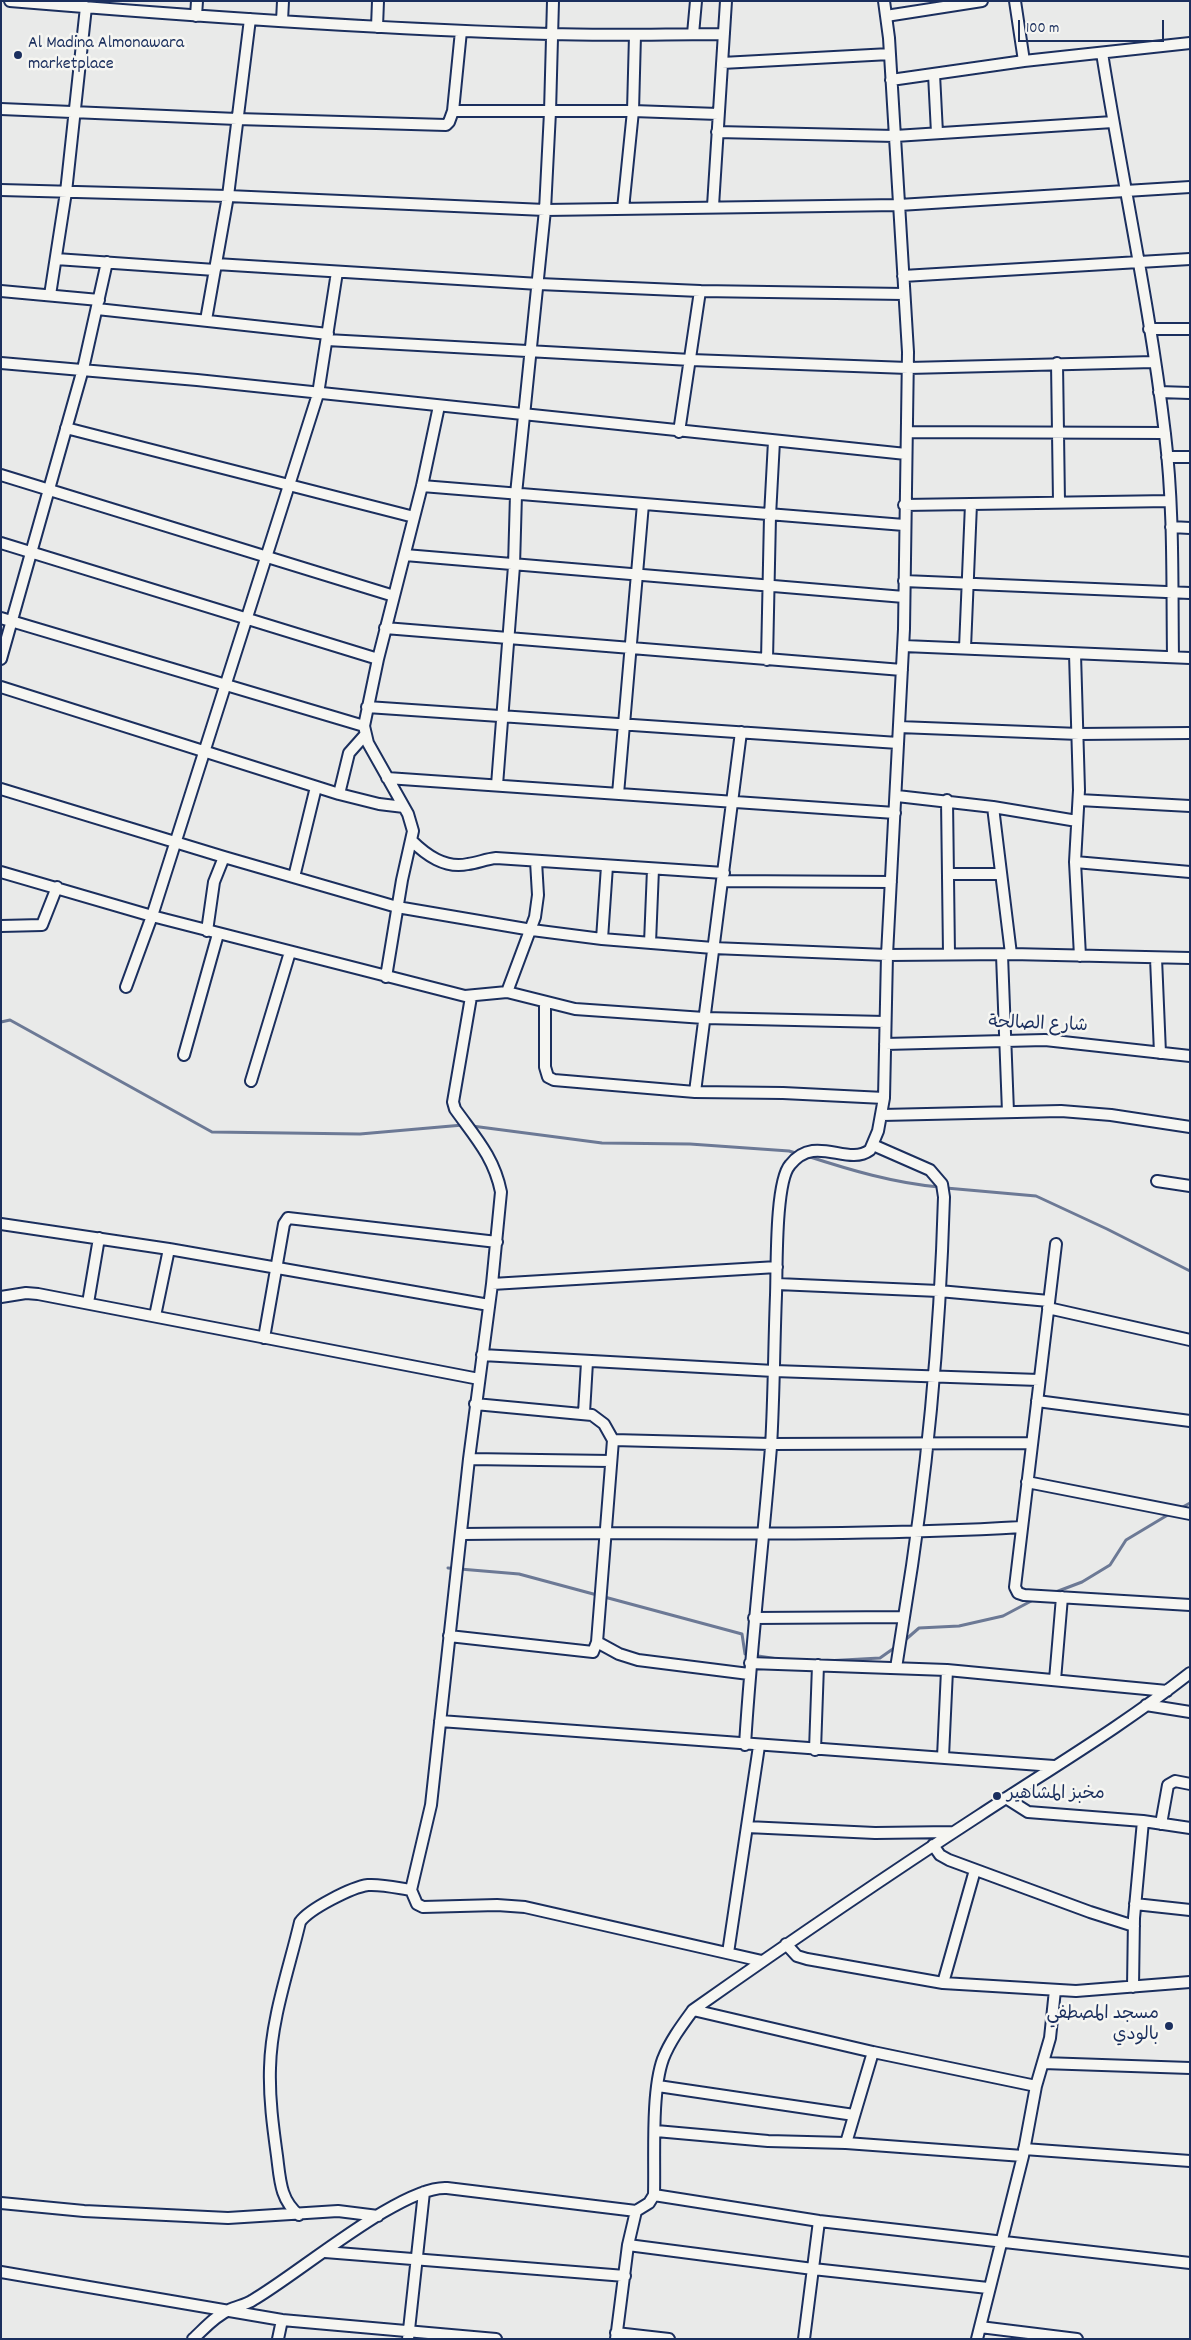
<!DOCTYPE html>
<html>
<head>
<meta charset="utf-8">
<style>
	body { margin:0 }
	#map { position:relative; width:1191px; height:2340px; overflow:hidden; background:#e9eae9; font-family:Dekko,sans-serif }
	canvas { display:block }
	.frame { position:absolute; inset:0; border:2px solid #1b2f5e; pointer-events:none }
	.scale { position:absolute; left:1018px; top:20px; width:146px; height:22px; box-sizing:border-box; border:2px solid #1b2f5e; border-top:0; padding-left:6px; font-size:15px; line-height:18px; white-space:nowrap; color:#1b2f5e; -webkit-text-stroke:4px #f6f6f2; paint-order:stroke }
</style>
</head>
<body>
<div id="map">
<canvas width="1191" height="2340"></canvas>
<div class="frame"></div>
<div class="scale">100 m</div>
</div>
<script>
const context = document.querySelector('canvas').getContext('2d');
context.lineJoin = 'round';
function stroke(path, color, width, dash) { context.strokeStyle = color; context.lineWidth = width; context.lineCap = dash ? 'butt' : 'round'; context.setLineDash(dash || []); context.stroke(path); }
function write(font, color, halo, rows, align = 'center') {
  context.font = font + ' Dekko,"Playpen Sans Arabic",sans-serif'; context.lineWidth = 5; context.setLineDash([]); context.textBaseline = 'middle'; context.strokeStyle = halo; context.fillStyle = color; for (const [text, x, y, turn = 0] of rows) {
    context.save(); context.translate(x, y); context.rotate((+turn || 0) * Math.PI / 180); context.textAlign = isNaN(turn) ? turn : align; if (halo) context.strokeText(text, 0, 0); context.fillText(text, 0, 0); context.restore();
  }
}
stroke(new Path2D(`
	M 1,1022 L 10,1020 L 212,1132 L 360,1134 L 463,1125
	M 472,1126 L 602,1143 L 690,1144 L 789,1151 L 799,1154
	M 807,1156 C 850,1170 894,1183 939,1187
	M 946,1188 L 1036,1196 L 1107,1229 L 1190,1271
	M 1179,1509 L 1190,1503
	M 448,1568 L 519,1574 L 742,1634 L 745,1654 L 778,1659
	M 1053,1593 L 1082,1582 L 1110,1565 L 1126,1540 L 1171,1513
	M 904,1641 L 919,1628 L 959,1626 L 1003,1616 L 1035,1599
	M 825,1661 L 880,1658 L 897,1646`), '#6c7995', 3);
const minor = new Path2D(`
	M 10,1 C 190,16 370,29 550,34 C 608,36 666,34 724,34
	M 1015,1 L 1024,61
	M 196,16 L 197,1
	M 886,16 L 982,1
	M 282,21 L 283,1
	M 377,27 L 378,1
	M 693,34 L 696,1
	M 1102,53 C 1122,179 1150,306 1165,434 C 1174,508 1172,583 1173,657
	M 722,63 L 890,54
	M 934,74 L 937,133
	M 891,80 L 1024,61 L 1190,43
	M 1,109 L 237,119 L 446,125 L 449,122 L 453,111 L 461,31
	M 453,111 L 633,111 L 718,114
	M 717,132 L 895,136 L 1113,122
	M 1,190 L 228,196 L 545,210 L 899,205 L 1190,187
	M 713,206 L 726,1
	M 623,209 L 633,111 L 635,35
	M 56,259 L 215,270
	M 216,264 L 539,284 L 700,291 L 904,294
	M 903,276 L 1190,259
	M 1,291 L 99,300
	M 50,295 L 66,192 L 86,7
	M 97,309 L 328,334
	M 206,320 L 228,196 L 250,19
	M 1149,329 L 1190,329
	M 327,340 L 691,360 L 908,368 L 1154,362
	M 1,363 L 197,380 L 906,454
	M 1057,363 L 1059,502
	M 1159,392 L 1190,393
	M 66,428 L 414,517
	M 679,432 L 700,291
	M 907,432 L 1165,433
	M 1167,457 L 1190,457
	M 1,475 L 394,596
	M 422,486 L 904,525
	M 904,505 L 1170,501
	M 1171,527 L 1190,528
	M 1,543 L 378,659
	M 405,555 L 904,597
	M 904,581 L 1190,593
	M 1,618 L 364,726
	M 385,628 L 902,670
	M 904,646 L 1190,658
	M 965,648 L 971,504
	M 1075,654 L 1079,790 L 1075,862 L 1080,956
	M 1,659 L 83,369 L 107,262
	M 767,660 L 770,516 L 774,441
	M 1,687 L 339,794 L 379,804 L 404,807
	M 367,707 L 898,743
	M 899,727 L 1079,734 L 1190,733
	M 387,778 L 895,813
	M 497,785 L 514,566 L 516,494 L 545,210 L 550,112 L 553,1
	M 1,789 L 224,857 L 397,907 L 532,930 L 602,939 L 713,948 L 887,955 L 1011,954 L 1190,958
	M 339,794 L 349,753 L 365,735
	M 618,794 L 643,504
	M 897,796 L 993,807 L 1077,821
	M 947,800 L 949,954
	M 1079,800 L 1190,806
	M 993,807 L 1011,954
	M 411,840 C 426,855 445,869 468,864 C 477,863 486,859 496,858 L 724,873
	M 1075,862 L 1190,872
	M 1,872 L 152,916 L 465,996 L 507,992 L 575,1009 L 704,1018 L 885,1022
	M 948,874 L 1001,874
	M 294,877 L 316,787
	M 723,881 L 891,882
	M 1,926 L 42,925 L 57,887
	M 207,931 L 214,882 L 224,857
	M 602,939 L 607,866
	M 650,943 L 653,869
	M 1002,955 L 1008,1112
	M 1156,958 L 1160,1053
	M 386,977 L 402,880 L 413,831 L 408,814 L 368,743 L 364,726 L 378,659 L 422,486 L 439,406
	M 126,987 L 152,916 L 318,394 L 337,272
	M 507,992 L 535,917 L 538,895 L 536,861
	M 471,997 L 453,1102 L 455,1109 C 475,1137 494,1157 501,1192 L 492,1284
	M 545,1002 L 545,1067 L 548,1077 L 554,1080 L 695,1092 L 783,1093 L 884,1098
	M 885,1044 L 1045,1040 L 1190,1056
	M 184,1055 L 218,934
	M 251,1081 L 290,952
	M 695,1092 L 741,732
	M 882,1115 L 1061,1111 L 1111,1115 L 1190,1127
	M 1157,1181 L 1190,1186
	M 1,1224 L 169,1249 L 489,1305
	M 1056,1244 L 1015,1587 L 1018,1593 L 1024,1595 L 1190,1605
	M 777,1284 L 939,1291 L 1049,1301
	M 1,1297 L 26,1293 L 38,1294 L 479,1379
	M 88,1303 L 99,1238
	M 1048,1308 L 1190,1340
	M 155,1316 L 169,1249
	M 264,1338 L 284,1224 L 288,1218 L 497,1242
	M 482,1355 L 774,1371 L 1039,1380
	M 1037,1401 L 1190,1421
	M 475,1404 L 592,1415 L 604,1424 L 613,1440
	M 584,1413 L 587,1362
	M 469,1459 L 611,1461
	M 1027,1482 L 1190,1514
	M 462,1534 C 648,1531 835,1538 1022,1527
	M 754,1618 L 904,1617 C 927,1478 940,1338 944,1197 L 942,1184 L 930,1170 L 873,1145
	M 449,1636 L 593,1652 L 597,1642 L 613,1440 L 771,1444 L 1032,1443
	M 597,1642 L 619,1654 L 638,1660 L 749,1674
	M 750,1663 L 947,1670 L 1167,1691
	M 896,1668 L 904,1617
	M 1055,1680 L 1062,1597
	M 1146,1705 L 1190,1712
	M 440,1721 L 1054,1766
	M 745,1745 C 751,1645 763,1546 771,1447 C 774,1396 774,1346 776,1295 C 777,1269 775,1182 790,1165 C 815,1133 847,1167 870,1150 L 878,1131 L 884,1098 L 887,955 L 904,629 L 908,352 L 889,38 L 884,1
	M 815,1750 L 818,1665
	M 943,1757 L 947,1670
	M 1006,1798 L 1028,1812 L 1143,1821 L 1190,1828
	M 1161,1824 L 1168,1785 L 1175,1781 L 1190,1784
	M 747,1827 L 875,1833 L 953,1832
	M 933,1845 L 940,1855 L 949,1860 L 1090,1912 L 1134,1926
	M 1135,1904 L 1190,1910
	M 786,1944 L 797,1956 L 807,1959 L 943,1983 L 1076,1991 L 1190,1982
	M 728,1953 L 759,1746
	M 762,1961 L 525,1907 L 497,1905 L 423,1907 L 417,1904 L 411,1890 L 431,1805 L 469,1459 L 492,1284 L 777,1267
	M 943,1983 L 975,1870
	M 1133,1987 L 1134,1918 L 1143,1821
	M 693,2010 L 873,2052 L 1036,2086 L 1023,2156 L 977,2339
	M 1043,2063 L 1190,2068
	M 658,2086 L 854,2115
	M 1036,2086 L 1050,2038 L 1055,1990
	M 656,2131 L 768,2141 L 846,2143 L 1023,2156
	M 846,2143 L 873,2052
	M 1024,2149 L 1190,2161
	M 654,2195 L 819,2221 L 1190,2263
	M 1,2203 L 84,2211 L 228,2218 L 338,2211 L 378,2216
	M 299,2215 C 280,2200 280,2179 277,2156 C 273,2127 269,2098 270,2068 C 271,2019 289,1969 300,1922 C 309,1909 352,1887 368,1885 C 382,1884 398,1888 411,1890
	M 628,2245 L 813,2269 L 988,2288
	M 325,2252 L 625,2276
	M 1,2272 L 282,2320 L 496,2339
	M 980,2327 L 1077,2339
	M 616,2333 L 669,2339
	M 193,2339 C 204,2329 215,2316 229,2310 C 237,2306 246,2305 253,2300 C 297,2275 402,2185 447,2188 L 636,2211 L 649,2203 L 654,2195 C 655,2158 651,2092 663,2059 C 670,2041 682,2025 693,2010 C 788,1943 883,1878 980,1815 C 1050,1769 1124,1725 1190,1673
	M 278,2339 L 282,2320
	M 408,2339 L 424,2192
	M 616,2339 L 628,2245 L 636,2211
	M 804,2339 L 819,2221`);
stroke(minor, '#1b2f5e', 14);
stroke(minor, '#f6f6f2', 10);
for (const [x, y, r, color] of [
	[18,55,5,"#1b2f5e"],
	[997,1796,5,"#1b2f5e"],
	[1169,2026,5,"#1b2f5e"]
]) { const dot = new Path2D(); dot.arc(x, y, r, 0, 2 * Math.PI); context.fillStyle = color; context.fill(dot); stroke(dot, '#f6f6f2', 2); }
write('18px', '#1b2f5e', '#f6f6f2', [
	["Al Madina Almonawara",28,45],
	["marketplace",28,66],
	["مخبز المشاهير",1007,1796],
	["مسجد المصطفي",1159,2016,"right"],
	["بالودي",1159,2037,"right"]
], 'left');
write('18px', '#1b2f5e', '#f6f6f2', [
	["شارع الصالحة",1038,1026,2]
]);
</script>
</body>
</html>
